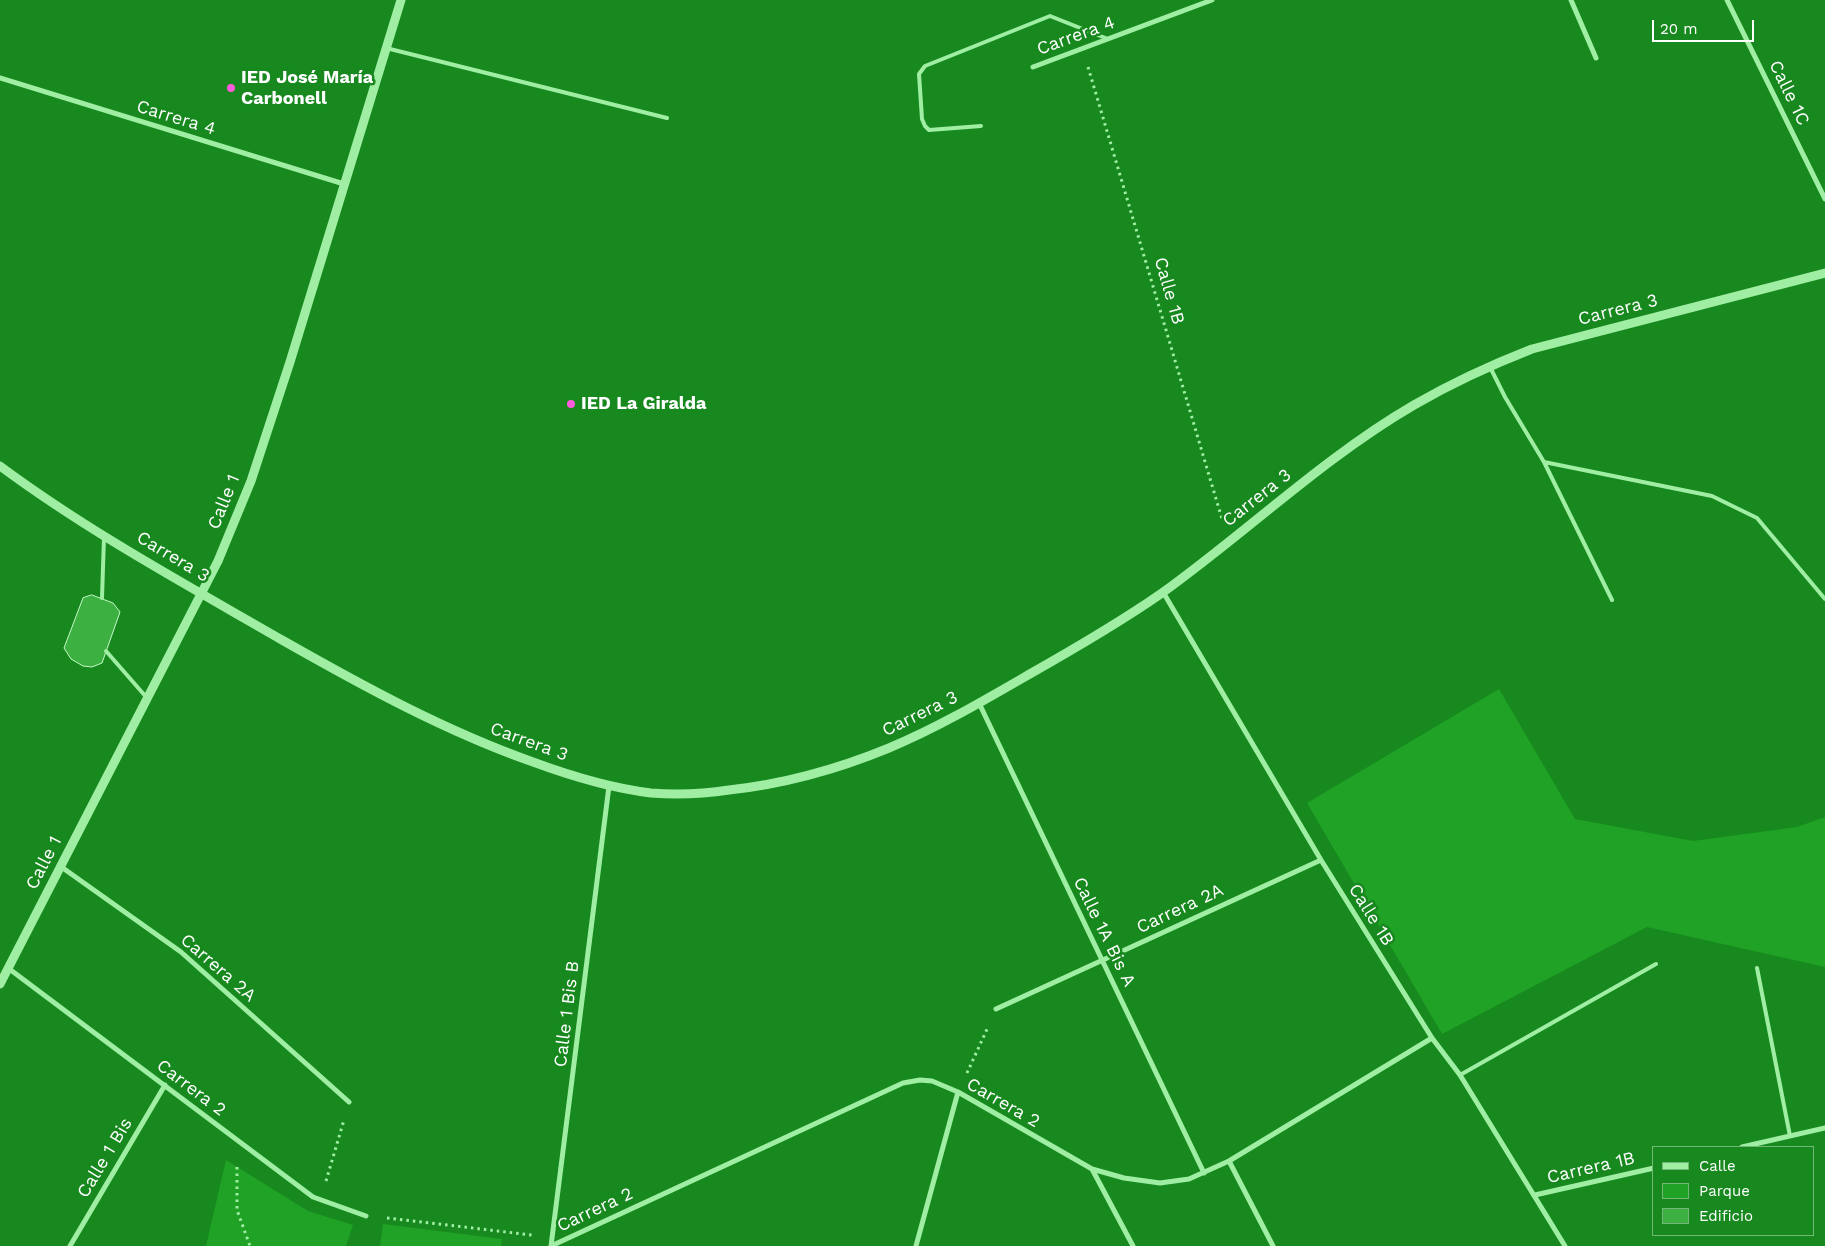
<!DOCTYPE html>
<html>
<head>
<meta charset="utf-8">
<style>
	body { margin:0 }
	#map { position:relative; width:1825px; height:1246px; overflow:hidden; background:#17891e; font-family:"Work Sans",sans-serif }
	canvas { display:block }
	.legend { position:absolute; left:1652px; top:1146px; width:162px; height:90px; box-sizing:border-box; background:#17891e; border:1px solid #74b878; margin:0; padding:6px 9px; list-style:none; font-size:15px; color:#fff }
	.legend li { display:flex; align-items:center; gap:10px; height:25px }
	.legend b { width:25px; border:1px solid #74b878 }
	.scale { position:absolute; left:1652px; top:20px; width:102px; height:22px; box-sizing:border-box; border:2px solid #fff; border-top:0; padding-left:6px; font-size:15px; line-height:18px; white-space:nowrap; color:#fff; -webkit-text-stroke:4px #17891e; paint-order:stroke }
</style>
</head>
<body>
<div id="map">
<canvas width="1825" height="1246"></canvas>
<ul class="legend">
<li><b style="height:6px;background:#9feea3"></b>Calle</li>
<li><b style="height:14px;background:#20a226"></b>Parque</li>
<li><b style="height:14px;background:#3cb041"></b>Edificio</li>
</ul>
<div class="scale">20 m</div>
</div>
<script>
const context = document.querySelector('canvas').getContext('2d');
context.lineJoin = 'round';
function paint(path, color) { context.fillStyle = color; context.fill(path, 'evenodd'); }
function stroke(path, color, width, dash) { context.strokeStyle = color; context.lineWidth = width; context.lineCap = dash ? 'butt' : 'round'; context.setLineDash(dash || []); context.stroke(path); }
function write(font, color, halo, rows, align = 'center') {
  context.font = font + ' "Work Sans",sans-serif'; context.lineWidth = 5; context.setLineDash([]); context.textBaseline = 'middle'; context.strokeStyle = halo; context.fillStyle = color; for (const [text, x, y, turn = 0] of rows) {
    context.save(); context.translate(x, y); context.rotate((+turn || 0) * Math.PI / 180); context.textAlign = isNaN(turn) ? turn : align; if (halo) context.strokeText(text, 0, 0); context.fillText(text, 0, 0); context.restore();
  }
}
paint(new Path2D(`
	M 1499,689 L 1575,819 L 1693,841 L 1797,827 L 1825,817 L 1825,967 L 1647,927 L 1442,1034 L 1307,803 Z
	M 226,1160 L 308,1211 L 353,1225 L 346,1246 L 206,1246 Z
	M 383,1224 L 502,1239 L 501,1246 L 380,1246 Z`), '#20a226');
const building = new Path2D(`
	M 92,595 L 113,603 L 120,612 L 102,663 L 92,667 L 83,666 L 71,659 L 64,648 L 83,598 Z`);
paint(building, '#3cb041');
stroke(building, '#c5fac7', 1);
stroke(new Path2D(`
	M 1088,67 L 1222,519
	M 967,1073 L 988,1027
	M 237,1167 L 237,1210 L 250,1246
	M 326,1181 L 344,1120
	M 387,1218 L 532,1235`), '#9feea3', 3, [2.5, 4]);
stroke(new Path2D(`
	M 386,48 L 667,118
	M 981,126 L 929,130 L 925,126 L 922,119 L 919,74 L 925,66 L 1050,16 L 1108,39
	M 1490,367 L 1505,397 L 1544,462 L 1612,600
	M 1544,462 L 1712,496 L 1757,518 L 1825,599
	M 102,598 L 104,537
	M 106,651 L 147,698
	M 1757,968 L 1790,1136
	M 1460,1075 L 1656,964`), '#9feea3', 4);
stroke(new Path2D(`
	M 1571,0 L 1596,58
	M 1727,0 L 1825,199
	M 1033,67 L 1212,0
	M 0,78 L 344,184
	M 1163,592 L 1321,860 L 1432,1038 L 1460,1075 L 1565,1246
	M 979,703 L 1204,1173
	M 60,866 L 181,952 L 349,1102
	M 8,968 L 313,1197 L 366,1216
	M 996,1009 L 1321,860
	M 1742,1147 L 1825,1128
	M 1229,1161 L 1273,1246
	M 1092,1169 L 1133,1246
	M 1535,1195 L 1654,1168
	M 70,1246 L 165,1085
	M 551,1246 L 903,1083 L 920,1080 L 932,1081 L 958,1092 L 1092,1169 L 1124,1178 L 1160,1183 L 1189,1179 L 1229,1161 L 1432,1038
	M 551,1246 L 609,786
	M 916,1246 L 958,1092`), '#9feea3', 5);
stroke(new Path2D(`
	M 0,466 C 89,532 187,585 282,640 C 363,686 445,731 533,762 C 571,776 610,788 651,793 C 677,795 703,794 729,790 C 784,784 838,769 889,748 C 937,728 983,701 1028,675 C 1074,649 1119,623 1162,593 C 1247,532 1323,458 1414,405 C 1452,383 1491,365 1532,349 L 1825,273
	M 0,984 L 218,561 L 251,481 L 290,362 L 401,0`), '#9feea3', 9);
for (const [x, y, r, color] of [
	[231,88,5,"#ff5cdd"],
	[571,404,5,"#ff5cdd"]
]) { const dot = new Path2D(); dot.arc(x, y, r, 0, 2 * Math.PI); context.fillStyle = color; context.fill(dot); stroke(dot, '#17891e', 2); }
write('18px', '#fff', '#17891e', [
	["Carrera 4",1076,36,-20],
	["Calle 1C",1789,93,64],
	["Carrera 4",176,118,17],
	["Calle 1B",1169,291,74],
	["Carrera 3",1618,310,-14],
	["Carrera 3",1257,498,-38],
	["Calle 1",224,502,-68],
	["Carrera 3",173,557,31],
	["Carrera 3",920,714,-26],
	["Carrera 3",529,742,20],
	["Calle 1",44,863,-63],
	["Carrera 2A",1180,909,-25],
	["Calle 1B",1371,915,58],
	["Calle 1A Bis A",1104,932,64],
	["Carrera 2A",218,968,41],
	["Calle 1 Bis B",567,1014,-83],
	["Carrera 2",191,1088,37],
	["Carrera 2",1003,1103,30],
	["Calle 1 Bis",105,1158,-59],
	["Carrera 1B",1591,1168,-13],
	["Carrera 2",595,1210,-25]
]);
write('bold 18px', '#fff', '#17891e', [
	["IED José María",241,78],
	["Carbonell",241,99],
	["IED La Giralda",581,404]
], 'left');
</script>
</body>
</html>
